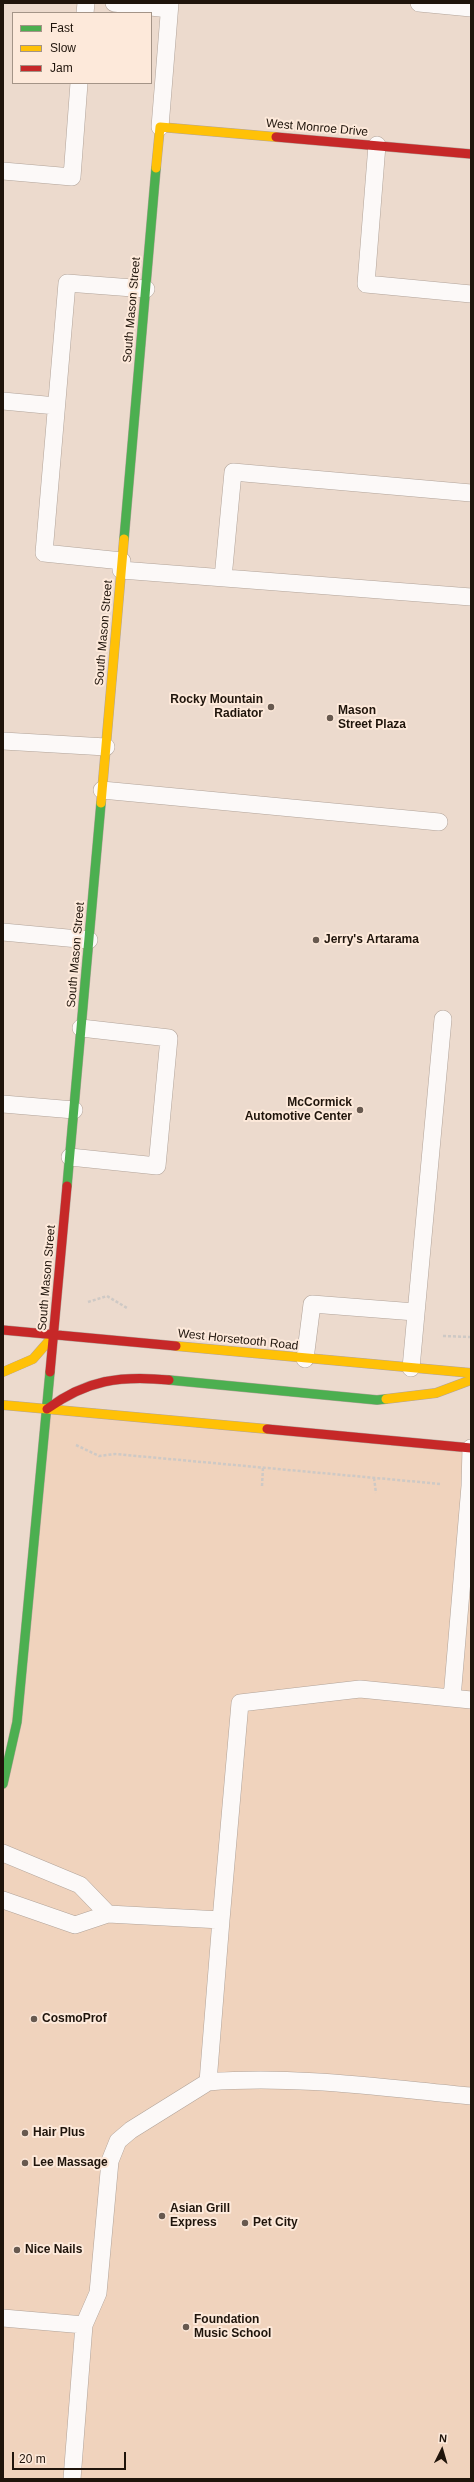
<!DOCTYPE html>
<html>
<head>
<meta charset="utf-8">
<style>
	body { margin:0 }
	#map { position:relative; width:474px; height:2482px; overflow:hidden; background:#ecdacd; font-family:Helvetica,sans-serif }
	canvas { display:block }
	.frame { position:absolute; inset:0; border:4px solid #1f140b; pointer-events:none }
	.legend { position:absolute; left:12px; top:12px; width:140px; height:72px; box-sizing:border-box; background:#fde9da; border:1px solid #a49487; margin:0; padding:5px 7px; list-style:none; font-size:12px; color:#1f140b }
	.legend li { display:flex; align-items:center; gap:8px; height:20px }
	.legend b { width:20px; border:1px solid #a49487 }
	.north { position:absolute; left:422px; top:2430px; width:40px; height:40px; -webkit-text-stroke:3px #fde9da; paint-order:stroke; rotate:5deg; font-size:11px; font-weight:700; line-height:16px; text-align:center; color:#1f140b }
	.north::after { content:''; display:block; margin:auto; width:14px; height:18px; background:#1f140b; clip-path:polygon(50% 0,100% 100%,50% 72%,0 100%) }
	.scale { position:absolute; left:12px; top:2452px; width:114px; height:18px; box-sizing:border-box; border:2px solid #1f140b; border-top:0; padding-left:5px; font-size:12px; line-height:14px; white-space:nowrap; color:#1f140b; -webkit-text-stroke:3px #fde9da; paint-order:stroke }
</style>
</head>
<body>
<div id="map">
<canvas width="474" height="2482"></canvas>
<div class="frame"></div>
<ul class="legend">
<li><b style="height:5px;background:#4caf50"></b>Fast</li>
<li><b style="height:5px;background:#ffc107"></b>Slow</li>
<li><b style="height:5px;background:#c62828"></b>Jam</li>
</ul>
<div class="north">N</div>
<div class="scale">20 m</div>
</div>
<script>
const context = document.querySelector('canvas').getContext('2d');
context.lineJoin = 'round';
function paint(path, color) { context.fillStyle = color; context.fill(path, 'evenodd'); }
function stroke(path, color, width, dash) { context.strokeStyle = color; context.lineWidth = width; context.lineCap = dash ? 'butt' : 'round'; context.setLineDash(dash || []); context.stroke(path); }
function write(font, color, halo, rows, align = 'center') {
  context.font = font + ' Helvetica,sans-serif'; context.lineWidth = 4; context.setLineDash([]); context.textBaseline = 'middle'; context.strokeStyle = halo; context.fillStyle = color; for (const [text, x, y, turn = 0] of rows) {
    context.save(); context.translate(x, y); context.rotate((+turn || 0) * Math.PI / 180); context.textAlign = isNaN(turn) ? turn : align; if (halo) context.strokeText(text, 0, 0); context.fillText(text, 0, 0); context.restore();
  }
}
paint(new Path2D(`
	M 47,1409 L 471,1448 L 471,2479 L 3,2479 L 3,1784 Z`), '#f0d3bd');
const lane = new Path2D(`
	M 114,3 L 169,9
	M 419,3 L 471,8
	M 85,13 L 86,3
	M 160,127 L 170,3
	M 377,145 L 366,284 L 471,294
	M 3,171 L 72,177 L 79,83
	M 3,401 L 56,406
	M 122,561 L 44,553 L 67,283 L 146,289
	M 121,570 L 471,597
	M 223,578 L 233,472 L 471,493
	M 3,741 L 106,747
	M 102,790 L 439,822
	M 3,932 L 89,940
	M 3,1104 L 74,1110
	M 70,1157 L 157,1166 L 169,1038 L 81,1028
	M 305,1359 L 312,1304 L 415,1312
	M 411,1368 L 443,1019
	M 452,1698 L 470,1486 L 471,1448
	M 3,1853 L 80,1885 L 108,1914 L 75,1925 L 3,1900
	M 221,1920 L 240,1703 L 360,1689 L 471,1700
	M 208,2082 C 296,2075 384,2088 471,2096
	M 3,2318 L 84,2325 L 98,2293 L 110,2161 L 118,2141 L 131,2130 L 208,2082 L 221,1920 L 108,1914
	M 72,2479 L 84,2325`);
const fast = new Path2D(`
	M 124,539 L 156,168
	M 67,1186 L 101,803
	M 169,1380 L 377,1400 L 386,1399
	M 3,1784 L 17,1722 L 50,1372`);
const slow = new Path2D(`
	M 156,168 L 160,127 L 276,137
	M 101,803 L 124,539
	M 176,1346 L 471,1373
	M 3,1372 L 33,1359 L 54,1335
	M 386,1399 L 436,1393 L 471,1380
	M 3,1405 L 267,1429`);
const jam = new Path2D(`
	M 276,137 L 471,154
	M 3,1330 L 176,1346
	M 50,1372 L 67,1186
	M 47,1409 C 86,1380 121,1375 169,1380
	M 267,1429 L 471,1448`);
stroke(lane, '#b1a399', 18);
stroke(fast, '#b1a399', 10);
stroke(slow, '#b1a399', 10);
stroke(jam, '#b1a399', 10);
stroke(new Path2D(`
	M 88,1302 L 107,1296 L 127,1308
	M 443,1336 L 471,1337
	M 76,1445 L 99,1456 L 115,1454 L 441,1484
	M 374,1478 L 376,1493
	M 262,1486 L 263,1467`), '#cec9c5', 2.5, [3, 2]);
stroke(lane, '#fcf9f8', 17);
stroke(fast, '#4caf50', 9);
stroke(slow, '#ffc107', 9);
stroke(jam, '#c62828', 9);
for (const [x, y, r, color] of [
	[271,707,4,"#67594f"],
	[330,718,4,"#67594f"],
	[316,940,4,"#67594f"],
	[360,1110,4,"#67594f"],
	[34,2019,4,"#67594f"],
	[25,2133,4,"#67594f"],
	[25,2163,4,"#67594f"],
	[162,2216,4,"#67594f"],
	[245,2223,4,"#67594f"],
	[17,2250,4,"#67594f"],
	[186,2327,4,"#67594f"]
]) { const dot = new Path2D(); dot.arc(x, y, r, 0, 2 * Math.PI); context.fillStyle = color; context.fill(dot); stroke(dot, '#fde9da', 1.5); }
write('12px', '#1f140b', '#fde9da', [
	["West Monroe Drive",317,128,5],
	["South Mason Street",132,310,-85],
	["South Mason Street",104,633,-85],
	["South Mason Street",76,955,-85],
	["South Mason Street",47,1278,-85],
	["West Horsetooth Road",238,1340,6]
]);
write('bold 12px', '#1f140b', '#fde9da', [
	["Rocky Mountain",263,700,"right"],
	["Radiator",263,714,"right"],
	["Mason",338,711],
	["Street Plaza",338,725],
	["Jerry's Artarama",324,940],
	["McCormick",352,1103,"right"],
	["Automotive Center",352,1117,"right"],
	["CosmoProf",42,2019],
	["Hair Plus",33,2133],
	["Lee Massage",33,2163],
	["Asian Grill",170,2209],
	["Express",170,2223],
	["Pet City",253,2223],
	["Nice Nails",25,2250],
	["Foundation",194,2320],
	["Music School",194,2334]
], 'left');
</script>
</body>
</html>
